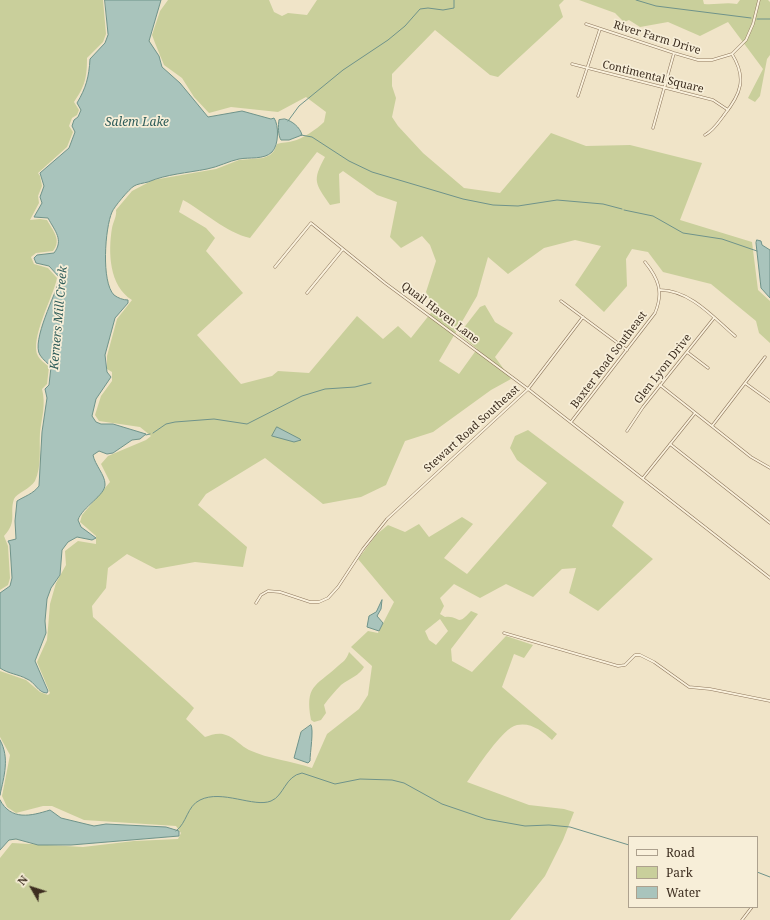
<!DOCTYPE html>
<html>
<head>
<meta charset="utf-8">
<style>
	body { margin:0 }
	#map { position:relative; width:770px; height:920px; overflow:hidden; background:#f0e4c8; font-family:"Noto Serif",serif }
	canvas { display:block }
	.legend { position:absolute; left:628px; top:836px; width:130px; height:72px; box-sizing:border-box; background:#f7eed8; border:1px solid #ada18e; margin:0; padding:5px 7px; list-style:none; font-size:12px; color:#3d2e20 }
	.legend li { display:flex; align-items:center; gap:8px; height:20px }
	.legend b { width:20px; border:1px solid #ada18e }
	.north { position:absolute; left:12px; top:868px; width:40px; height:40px; -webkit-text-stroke:3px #f7eed8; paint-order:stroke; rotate:309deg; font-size:11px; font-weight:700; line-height:16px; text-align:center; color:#3d2e20 }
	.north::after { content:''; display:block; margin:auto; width:14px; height:18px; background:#3d2e20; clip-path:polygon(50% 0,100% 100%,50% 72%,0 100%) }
</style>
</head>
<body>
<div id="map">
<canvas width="770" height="920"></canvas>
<ul class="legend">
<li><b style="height:5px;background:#faf1dc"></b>Road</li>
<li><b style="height:11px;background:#c9cf9b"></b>Park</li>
<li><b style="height:11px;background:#a9c4bc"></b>Water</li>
</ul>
<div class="north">N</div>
</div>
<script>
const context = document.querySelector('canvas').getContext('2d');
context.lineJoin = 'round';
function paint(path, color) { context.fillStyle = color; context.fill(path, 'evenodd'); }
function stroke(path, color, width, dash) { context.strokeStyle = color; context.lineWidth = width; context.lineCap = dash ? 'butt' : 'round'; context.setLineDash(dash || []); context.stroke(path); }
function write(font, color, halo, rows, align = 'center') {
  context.font = font + ' "Noto Serif",serif'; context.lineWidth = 3.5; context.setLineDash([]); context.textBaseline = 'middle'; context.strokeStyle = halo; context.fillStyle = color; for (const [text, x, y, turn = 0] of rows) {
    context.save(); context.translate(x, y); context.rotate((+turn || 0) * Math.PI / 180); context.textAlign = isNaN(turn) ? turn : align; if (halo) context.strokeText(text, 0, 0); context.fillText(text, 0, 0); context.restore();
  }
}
paint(new Path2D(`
	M 0,0 L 103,0 L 106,34 L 103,42 L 87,58 C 87,78 85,86 74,102 L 79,110 L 77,115 L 72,118 L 69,126 L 73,132 L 67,147 L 38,173 L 40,176 L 42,186 L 38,196 L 39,203 L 30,220 L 40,219 L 47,220 C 53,231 62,240 53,251 L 36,253 L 31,257 L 34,264 L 48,268 L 57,278 C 54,295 29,340 38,356 C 40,360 46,364 49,367 L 47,384 L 42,389 C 46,404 42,417 40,432 C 39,448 42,466 35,481 C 30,489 17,493 14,499 C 9,514 18,521 4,536 L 8,546 L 10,578 L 8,585 L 0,590 Z
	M 168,0 L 269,0 L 274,12 L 282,16 L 288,13 L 307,15 L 317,0 L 564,0 L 559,5 L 563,17 L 498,77 L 490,75 L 435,30 L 392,74 L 392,86 L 396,98 L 392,117 L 398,126 L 423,153 L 464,188 L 500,193 L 551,133 L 586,146 L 630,145 L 702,163 L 680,220 L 752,242 L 758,290 L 770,301 L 770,343 L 759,333 L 756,321 L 711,284 L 663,272 L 648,252 L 632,249 L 626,259 L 627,286 L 604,312 L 575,285 L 601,246 L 575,240 L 544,248 L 508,274 L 488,257 L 477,296 L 439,361 L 459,374 L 477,349 L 459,334 L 480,307 L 485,305 L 495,322 L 513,333 L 495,357 L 511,379 L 491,390 L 433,432 L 405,441 L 386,485 L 361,497 L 323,504 L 265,458 L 206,494 L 198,505 L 247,547 L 243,567 L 195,562 L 156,569 L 127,554 L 108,568 L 106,588 L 92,606 L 93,617 L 189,703 L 194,708 L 186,719 L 205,737 C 211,735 219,732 226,735 C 235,738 241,746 249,750 C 269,759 291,761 312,768 L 327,734 L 359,709 L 368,695 L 372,666 L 351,647 L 368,631 L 378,633 L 394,602 L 358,559 L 377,534 L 388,525 L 405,532 L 419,524 L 429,537 L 462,517 L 473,524 L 444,558 L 467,574 L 547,483 L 517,460 L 510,448 L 515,436 L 528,430 L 624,502 L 612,526 L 653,559 L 598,611 L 569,593 L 576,568 L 562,569 L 533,597 L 506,584 L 480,598 L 454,584 L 440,598 L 444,606 L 440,614 L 445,617 C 460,615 456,628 471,611 L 478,614 L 451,649 L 452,661 L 472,672 L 506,636 L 533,645 L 524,658 L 514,654 L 502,687 L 557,734 L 552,740 C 542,731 531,722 517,725 C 502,728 476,770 467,782 L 529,805 L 564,809 L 574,812 L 563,840 L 545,876 L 510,920 L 0,920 L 0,858 L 12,843 L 83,847 L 134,841 L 178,839 L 181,833 L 176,826 L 84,820 L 52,806 L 43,806 L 16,813 L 7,807 L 2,796 L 10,755 L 0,737 L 0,671 L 26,680 L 40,692 L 48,695 L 50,693 L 37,662 L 47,640 L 50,604 L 56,583 L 66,565 L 65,551 L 78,541 L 96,544 L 96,536 L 80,522 L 82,515 L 110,482 L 101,464 L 108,456 L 146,440 L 151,436 L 140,427 L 99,421 L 95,415 L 101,396 L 112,381 L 112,372 L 107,369 L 107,356 L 117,319 L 132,300 C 109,286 108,252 112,228 C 113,222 117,216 116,210 L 132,191 L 153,180 L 216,169 L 239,160 L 263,158 L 270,155 L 274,151 L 277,144 C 282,142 288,143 293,141 C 302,139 317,129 324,122 L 326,112 L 306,97 L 278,112 L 231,107 L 209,113 L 194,97 L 182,78 L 164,65 L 155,43 L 152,35 L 160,11 ZM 317,152 L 325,157 C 312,181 315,183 330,205 L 340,203 L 339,174 L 343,171 L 377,195 L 397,202 L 390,237 L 401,248 L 422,236 L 430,245 L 436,261 L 426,292 L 434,309 L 411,338 L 398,326 L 383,339 L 357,316 L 309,373 L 278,371 L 272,376 L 241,384 L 197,335 L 243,293 L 206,251 L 215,238 L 206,228 L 179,212 L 183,200 C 205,212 225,232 250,238 ZM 440,619 L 448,631 L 436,645 L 429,640 L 425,631 Z
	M 579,0 L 703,0 L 704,4 C 716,5 725,2 737,4 L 740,0 L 768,0 L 770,2 L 770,55 L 767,59 L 760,96 L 755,102 L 748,98 L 763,69 L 728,22 L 700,36 L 668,22 L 640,27 L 629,20 L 624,22 L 615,13 Z
	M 349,652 L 364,667 C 360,675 349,679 341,685 C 335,691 329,698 324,705 L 326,713 L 321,720 L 314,722 L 311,720 C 305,685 315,687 338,666 C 343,662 347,659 349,652 Z`), '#c9cf9b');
const water = new Path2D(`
	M 105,0 L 161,0 L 149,41 L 159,56 L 162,67 L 180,83 L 208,117 L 242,111 L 271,119 L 274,118 C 279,125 279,145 272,152 C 264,160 249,157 239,159 C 229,161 218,167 207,169 C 187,173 167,174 148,182 C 144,183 137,184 134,186 C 129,189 114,207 112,212 C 105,228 101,282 114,295 C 118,298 123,300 128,300 L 128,303 L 115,318 L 105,355 L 107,372 L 111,377 L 96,399 L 92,416 L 96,422 L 101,424 L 113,424 L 146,434 L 140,439 L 132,440 L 113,453 L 107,454 L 99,451 L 93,455 C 95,465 105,475 105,484 C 106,495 82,507 78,520 L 81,527 L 96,538 L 92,540 L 77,537 L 68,542 L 62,550 L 60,575 L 51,588 L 47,599 L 45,621 L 46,633 L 35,661 L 48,691 L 47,693 C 38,693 35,682 27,679 C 18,674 9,674 0,668 L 0,593 L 10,586 L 12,578 L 10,545 L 8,541 L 16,539 L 15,521 L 17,501 C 25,496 33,494 39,486 L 42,432 L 47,398 L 45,389 L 49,385 L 51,367 C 48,363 43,360 40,355 C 31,341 56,294 60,278 L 49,266 L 36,263 L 34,258 L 37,255 L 54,253 C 64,240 55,231 48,218 L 34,217 L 42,203 L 40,197 L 44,186 L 40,173 L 69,148 L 75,132 L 72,126 L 74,120 L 78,117 L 81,110 L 77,103 C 86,88 89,77 90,59 L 105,43 L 108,35 Z
	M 285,119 C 292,121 300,127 302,135 L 289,140 L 281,140 C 278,136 278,125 279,120 Z
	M 757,240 L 761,241 L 762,245 L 770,250 L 770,298 L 761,288 L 756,243 Z
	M 277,427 L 300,439 L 301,440 L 294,442 L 272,436 Z
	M 382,600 L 381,609 L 377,616 L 383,623 L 379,631 L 367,627 L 369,616 L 376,612 Z
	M 311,725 C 314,729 310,753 310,761 L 308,763 L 294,758 L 301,732 Z
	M 0,740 C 10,758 4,776 0,795 Z
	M 0,800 C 11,821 31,816 50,810 L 61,818 L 94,826 L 106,824 L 166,827 L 179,831 L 179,836 L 71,845 L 38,845 L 16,839 L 9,840 L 0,850 Z`);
paint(water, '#a9c4bc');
stroke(water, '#6f938a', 1);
stroke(new Path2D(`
	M 636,0 L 656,6 L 751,18
	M 757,19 L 770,19
	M 288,121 L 299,106 L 343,70 L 388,40 L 405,26 L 420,9 L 428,8 L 443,10 L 454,8 L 454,0
	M 301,135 L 312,137 L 349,161 L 372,172 L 463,199 L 493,205 L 518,206 L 557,200 L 603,204 L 622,209
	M 624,210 L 653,216 L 683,233 L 722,239 L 757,251
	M 153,433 L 166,424 L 175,422 L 214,419 L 247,424 L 302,396 L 325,389 L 355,387 L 371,383
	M 146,435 L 150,434
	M 176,831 C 187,823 187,806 200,800 C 222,789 254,808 271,801 C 284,796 285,776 302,773 L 335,784 L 360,779 L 392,780 L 404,783 L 442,804 L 486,819 L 525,826 L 549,825 L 570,827 L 629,845
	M 757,872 L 770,877`), '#6f938a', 1);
const minor = new Path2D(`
	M 586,24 L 674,53 L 698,60 L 712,60 L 732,54 L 746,40 L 753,24 L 759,0
	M 572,64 L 713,100 L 728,110
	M 578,96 L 600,29
	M 653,128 L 674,53
	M 705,135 C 714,130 718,123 724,115 C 741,94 747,78 732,54
	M 275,267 L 311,223 L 385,283 L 528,389 L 770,578
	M 660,290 C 690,290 714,318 735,336
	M 307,293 L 343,249
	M 561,301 L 627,350
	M 687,352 L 708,368
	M 745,383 L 770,401
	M 660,385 L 751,457 L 770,468
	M 571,422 L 655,313 C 664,292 658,278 645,262
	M 712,426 L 765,357
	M 627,431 L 643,407 L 714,318
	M 670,444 L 770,523
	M 643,478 L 695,413
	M 256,603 L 261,595 L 268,591 L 280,592 L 310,602 L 319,602 L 328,598 L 338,587 L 363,549 L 387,519 L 528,389 L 583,317
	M 504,633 L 618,666 L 625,665 L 635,655 L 640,655 L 654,662 L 689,687 L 710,689 L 770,701
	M 742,920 L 752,907`);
stroke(minor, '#8d765c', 3);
stroke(minor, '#faf1dc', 2);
write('11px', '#3d2e20', '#f7eed8', [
	["River Farm Drive",657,38,17],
	["Contimental Square",653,77,14],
	["Quail Haven Lane",440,313,37],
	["Baxter Road Southeast",609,360,-53],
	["Glen Lyon Drive",663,369,-52],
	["Stewart Road Southeast",472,429,-42]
]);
write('italic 12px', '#2f5d5a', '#f7eed8', [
	["Salem Lake",137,123],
	["Kerners Mill Creek",59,318,-85]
]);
</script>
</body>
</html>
